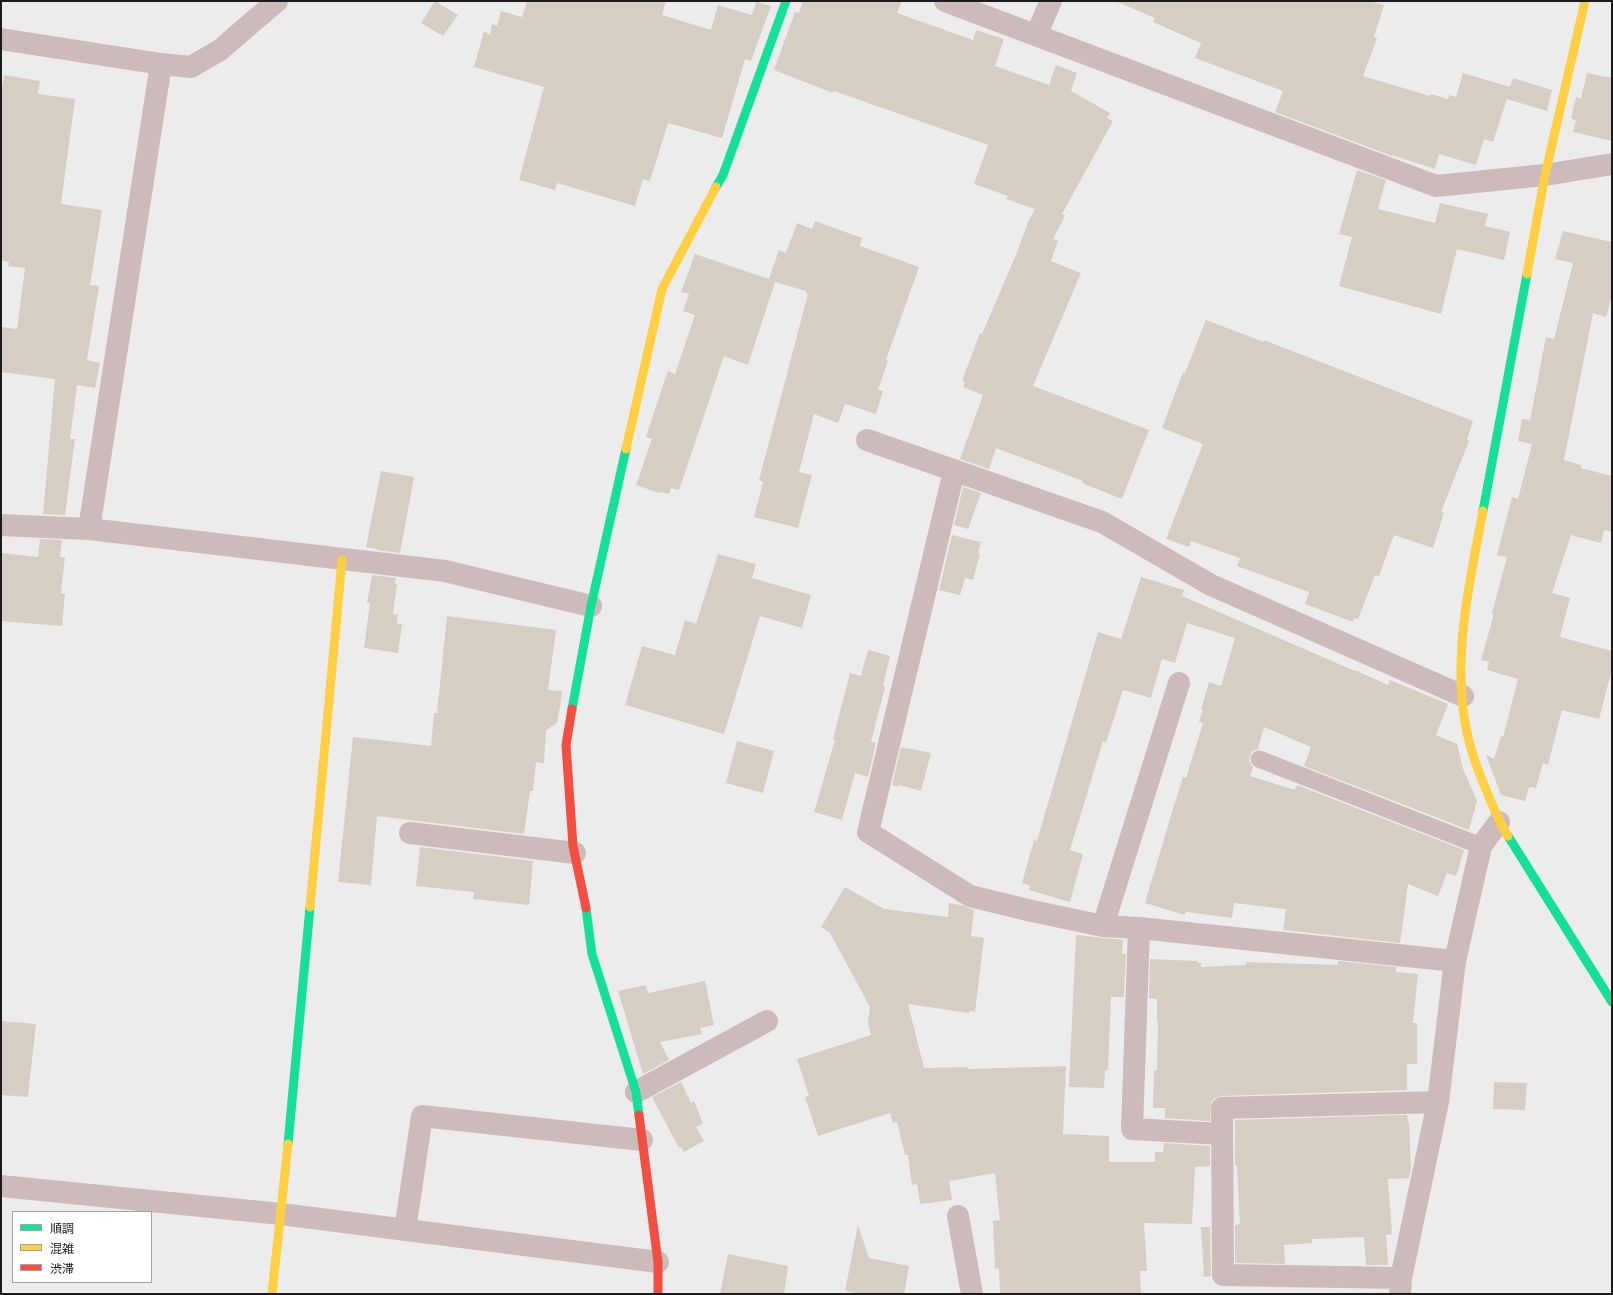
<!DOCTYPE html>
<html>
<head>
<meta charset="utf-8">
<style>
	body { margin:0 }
	#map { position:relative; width:1613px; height:1295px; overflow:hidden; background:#ececec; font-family:Montserrat,"Noto Sans JP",sans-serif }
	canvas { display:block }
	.frame { position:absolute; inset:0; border:2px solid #1b1b1c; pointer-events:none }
	.legend { position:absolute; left:12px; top:1211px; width:140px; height:72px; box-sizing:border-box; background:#fff; border:1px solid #a4a4a4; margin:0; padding:5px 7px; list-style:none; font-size:12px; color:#1b1b1c }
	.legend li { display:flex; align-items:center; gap:8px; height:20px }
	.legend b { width:20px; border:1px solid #a4a4a4 }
</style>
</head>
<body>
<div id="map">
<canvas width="1613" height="1295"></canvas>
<div class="frame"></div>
<ul class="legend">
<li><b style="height:5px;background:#16e098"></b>順調</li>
<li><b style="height:5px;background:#ffcf43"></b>混雑</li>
<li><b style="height:5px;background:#f24e42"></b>渋滞</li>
</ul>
</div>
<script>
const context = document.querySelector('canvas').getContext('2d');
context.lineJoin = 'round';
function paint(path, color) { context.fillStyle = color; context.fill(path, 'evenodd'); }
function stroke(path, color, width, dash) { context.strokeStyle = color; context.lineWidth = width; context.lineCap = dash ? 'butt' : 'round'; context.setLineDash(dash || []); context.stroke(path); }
paint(new Path2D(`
	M 435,1 L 458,15 L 443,36 L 421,23 Z
	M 527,1 L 666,1 L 662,15 L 711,30 L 718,5 L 752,15 L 756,2 L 771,6 L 751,61 L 745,59 L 722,138 L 668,123 L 650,181 L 643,179 L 635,206 L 557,183 L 555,190 L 519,180 L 544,87 L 474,67 L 484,31 L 490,35 L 492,24 L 497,26 L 501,11 L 522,17 Z
	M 803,1 L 902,1 L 897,13 L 973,40 L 976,30 L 1004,39 L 995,66 L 1049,85 L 1056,65 L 1077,73 L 1071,91 L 1110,113 L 1107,118 L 1113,121 L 1062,214 L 1065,216 L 1053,239 L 1058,241 L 1051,261 L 1081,273 L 1033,386 L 1149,430 L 1122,499 L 1082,483 L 1083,481 L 996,448 L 989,469 L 960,459 L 983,395 L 963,387 L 965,382 L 962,381 L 980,333 L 982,334 L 1018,250 L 1028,222 L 1035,209 L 1006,199 L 1008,196 L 974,184 L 988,145 L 834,91 L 833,93 L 774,70 L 795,12 L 799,13 Z
	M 1115,1 L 1369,1 L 1384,5 L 1374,37 L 1377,38 L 1363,76 L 1430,96 L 1431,94 L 1448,99 L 1449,95 L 1456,97 L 1463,73 L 1510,87 L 1513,78 L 1552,90 L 1547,111 L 1507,99 L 1493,142 L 1484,139 L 1476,165 L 1439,154 L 1435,169 L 1392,155 L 1392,156 L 1275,112 L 1283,91 L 1195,58 L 1201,43 L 1153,22 L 1155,18 Z
	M 1587,73 L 1612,78 L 1612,141 L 1573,132 L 1576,120 L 1571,119 L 1576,97 L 1581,99 Z
	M 4,75 L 40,81 L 38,94 L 75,99 L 61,204 L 102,210 L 90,285 L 99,286 L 87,360 L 100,363 L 95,388 L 77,385 L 70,439 L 75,439 L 65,515 L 43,514 L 55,379 L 1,372 L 1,327 L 17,329 L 25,268 L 8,266 L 9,262 L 1,260 L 1,96 Z
	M 1357,170 L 1386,180 L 1378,209 L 1435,223 L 1440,203 L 1488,214 L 1485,226 L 1510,232 L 1504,260 L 1457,249 L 1441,314 L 1339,286 L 1352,237 L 1339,234 Z
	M 815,221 L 862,238 L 860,246 L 919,267 L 886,360 L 888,361 L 878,390 L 883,391 L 876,414 L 845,404 L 838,423 L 814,414 L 799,472 L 812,475 L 798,528 L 754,517 L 763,482 L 759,480 L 808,294 L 806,293 L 806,291 L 775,282 L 748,365 L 724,356 L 679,490 L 671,488 L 669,494 L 659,492 L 659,493 L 636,485 L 652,439 L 646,437 L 664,382 L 668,371 L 675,374 L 695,315 L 683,311 L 689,294 L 681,292 L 695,254 L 769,279 L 779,250 L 786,253 L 797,223 L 812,229 Z
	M 1563,231 L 1612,242 L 1612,296 L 1606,317 L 1593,313 L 1564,460 L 1581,465 L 1581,468 L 1612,476 L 1612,532 L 1604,530 L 1601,543 L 1571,535 L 1552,593 L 1570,598 L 1560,637 L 1612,651 L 1612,669 L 1599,719 L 1562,710 L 1548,765 L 1543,763 L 1536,788 L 1529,787 L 1525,801 L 1501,795 L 1486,755 L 1494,759 L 1501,736 L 1503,737 L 1518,679 L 1487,670 L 1489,662 L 1481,660 L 1494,614 L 1492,613 L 1507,557 L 1497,555 L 1512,497 L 1518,499 L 1532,444 L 1518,441 L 1522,419 L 1530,420 L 1546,337 L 1554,339 L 1573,263 L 1555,259 Z
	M 1206,320 L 1264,342 L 1264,340 L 1473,421 L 1467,440 L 1469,441 L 1441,512 L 1444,513 L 1433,548 L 1394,535 L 1379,576 L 1375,575 L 1358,619 L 1354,618 L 1353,622 L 1305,604 L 1309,592 L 1237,566 L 1240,558 L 1191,541 L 1189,547 L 1166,539 L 1203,444 L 1162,428 L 1183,372 L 1185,373 Z
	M 381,471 L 414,477 L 400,553 L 377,550 L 377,549 L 366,547 Z
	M 963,487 L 981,493 L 968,529 L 954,525 Z
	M 952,535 L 981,542 L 978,553 L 980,553 L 973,580 L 965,578 L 960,595 L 939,590 Z
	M 40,539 L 62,540 L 60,557 L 65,557 L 61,593 L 65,594 L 62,626 L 1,621 L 1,553 L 38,557 Z
	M 718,554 L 756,564 L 752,578 L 811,595 L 802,628 L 760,616 L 724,734 L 625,705 L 642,646 L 675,655 L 685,620 L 696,624 Z
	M 372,575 L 396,578 L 395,584 L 397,584 L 393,614 L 398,615 L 397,624 L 402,624 L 398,653 L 364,648 L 370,603 L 367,603 Z
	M 1141,577 L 1184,590 L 1182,596 L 1355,671 L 1355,670 L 1388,685 L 1390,680 L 1448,704 L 1436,735 L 1457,744 L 1463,769 L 1477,801 L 1469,830 L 1304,766 L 1311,747 L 1264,727 L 1258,749 L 1252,751 L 1250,756 L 1249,761 L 1253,767 L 1250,776 L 1295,790 L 1297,785 L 1464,850 L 1456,876 L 1447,873 L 1438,896 L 1408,884 L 1400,943 L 1283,930 L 1286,909 L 1234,903 L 1232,918 L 1186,912 L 1185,915 L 1145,903 L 1169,822 L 1183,777 L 1186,778 L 1203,723 L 1199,722 L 1203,709 L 1201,709 L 1209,682 L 1221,686 L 1235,638 L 1187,623 L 1175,663 L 1162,659 L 1151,698 L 1123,690 L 1106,743 L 1103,741 L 1070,850 L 1083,854 L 1070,902 L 1029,890 L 1030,886 L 1022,883 L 1034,840 L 1037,841 L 1098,632 L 1121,639 Z
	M 447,616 L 556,630 L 548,690 L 562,691 L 560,707 L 557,723 L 546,730 L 544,763 L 536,762 L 533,791 L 530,791 L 524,834 L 377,816 L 371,885 L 338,882 L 353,737 L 431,746 L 434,713 L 437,713 Z
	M 868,650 L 890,656 L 883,686 L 885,687 L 871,742 L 876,743 L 868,777 L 855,773 L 842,820 L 814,812 L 835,740 L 833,739 L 850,673 L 861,676 Z
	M 737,741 L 774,751 L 763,793 L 726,783 Z
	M 901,747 L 931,753 L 921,791 L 899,785 L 898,787 L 892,785 Z
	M 420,847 L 533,861 L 529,905 L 473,899 L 474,892 L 416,886 Z
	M 845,887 L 884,909 L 948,917 L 949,903 L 961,905 L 974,910 L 971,936 L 984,938 L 975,1012 L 970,1011 L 969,1013 L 908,1004 L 924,1068 L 967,1067 L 968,1069 L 1066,1066 L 1063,1134 L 1109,1136 L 1109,1162 L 1155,1162 L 1155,1152 L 1163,1152 L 1164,1143 L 1210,1146 L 1210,1166 L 1195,1167 L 1192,1224 L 1144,1223 L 1147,1271 L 1140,1271 L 1141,1294 L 1000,1294 L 999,1268 L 995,1269 L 993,1221 L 1000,1220 L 995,1173 L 949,1181 L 952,1200 L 920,1204 L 917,1184 L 912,1185 L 908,1155 L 905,1155 L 897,1122 L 893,1123 L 890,1113 L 818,1136 L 805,1097 L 809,1096 L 797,1059 L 871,1035 L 868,1022 L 870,1007 L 830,933 L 821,927 Z
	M 1076,935 L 1123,940 L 1122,954 L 1126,954 L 1124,997 L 1111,997 L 1108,1071 L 1105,1070 L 1104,1088 L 1069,1087 Z
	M 1150,959 L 1198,961 L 1198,963 L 1201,963 L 1201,967 L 1246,965 L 1246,962 L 1338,965 L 1338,961 L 1396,967 L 1396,972 L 1418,974 L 1413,1023 L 1417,1023 L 1417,1064 L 1407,1064 L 1407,1090 L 1222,1096 L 1215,1098 L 1211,1102 L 1210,1121 L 1165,1118 L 1165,1108 L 1153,1108 L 1154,1070 L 1157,1070 L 1158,1022 L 1157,1022 L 1157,999 L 1149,998 Z
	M 705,981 L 714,1025 L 700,1028 L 702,1034 L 660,1042 L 669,1060 L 643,1074 L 618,991 L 646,985 L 648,993 Z
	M 1,1021 L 36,1024 L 28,1097 L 1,1095 Z
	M 681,1082 L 691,1103 L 694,1101 L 703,1123 L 696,1127 L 704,1141 L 684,1152 L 681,1147 L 679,1148 L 652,1097 Z
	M 1494,1082 L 1527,1083 L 1525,1110 L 1493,1109 Z
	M 1407,1115 L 1408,1122 L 1409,1122 L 1411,1169 L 1409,1178 L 1388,1179 L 1392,1234 L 1386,1235 L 1388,1265 L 1366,1265 L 1364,1237 L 1312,1239 L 1312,1243 L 1284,1245 L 1285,1264 L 1235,1263 L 1235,1225 L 1240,1224 L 1237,1166 L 1235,1166 L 1235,1120 Z
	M 858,1225 L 869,1258 L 909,1266 L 904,1294 L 861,1294 L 845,1291 Z
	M 1201,1227 L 1210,1227 L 1211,1276 L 1204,1277 Z
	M 728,1254 L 788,1266 L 784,1294 L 720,1294 Z`), '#d6cec2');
stroke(new Path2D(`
	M 1259,759 L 1481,846`), '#ccbbba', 17);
stroke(new Path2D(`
	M 945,1 L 1436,186 L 1545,175 L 1612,164
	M 1036,35 L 1051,1
	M 1,39 L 161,64 L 191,67 L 220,50 L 277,1
	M 867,440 L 1102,522 L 1211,585 L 1463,696
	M 954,471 L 868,832 L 970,896 L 1032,911 L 1103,926 L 1139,928
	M 1,525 L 89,529 L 445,571 L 591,606
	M 89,529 L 161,64
	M 410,833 L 575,853
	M 1103,926 L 1179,683
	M 636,1092 L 767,1021
	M 1222,1134 L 1132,1129 L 1139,928 L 1455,961
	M 1,1186 L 281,1214 L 658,1262
	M 958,1216 L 972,1294
	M 405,1230 L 422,1116 L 642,1140
	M 1401,1278 L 1223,1275 L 1222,1108 L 1438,1102
	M 1400,1294 L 1401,1278 L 1438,1102 L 1455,961 L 1481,846 L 1499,822`), '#ccbbba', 22);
stroke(new Path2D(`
	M 716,187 L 723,175 L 786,1
	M 1483,511 L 1527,274
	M 572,709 L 591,606 L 626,449
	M 1508,836 L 1612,1002
	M 586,908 L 592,954 L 636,1092 L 639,1115
	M 288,1144 L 310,907`), '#16e098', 9);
stroke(new Path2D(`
	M 1527,274 L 1545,175 L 1585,1
	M 626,449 L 662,289 L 716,187
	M 1483,511 C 1470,579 1453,654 1465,722 C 1469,747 1477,769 1487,792 C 1493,807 1499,822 1508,836
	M 310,907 L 342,560
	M 272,1294 L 288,1144`), '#ffcf43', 9);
stroke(new Path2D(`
	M 572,709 L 566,745 L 573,846 L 586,908
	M 639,1115 L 658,1262 L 658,1294`), '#f24e42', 9);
</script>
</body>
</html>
